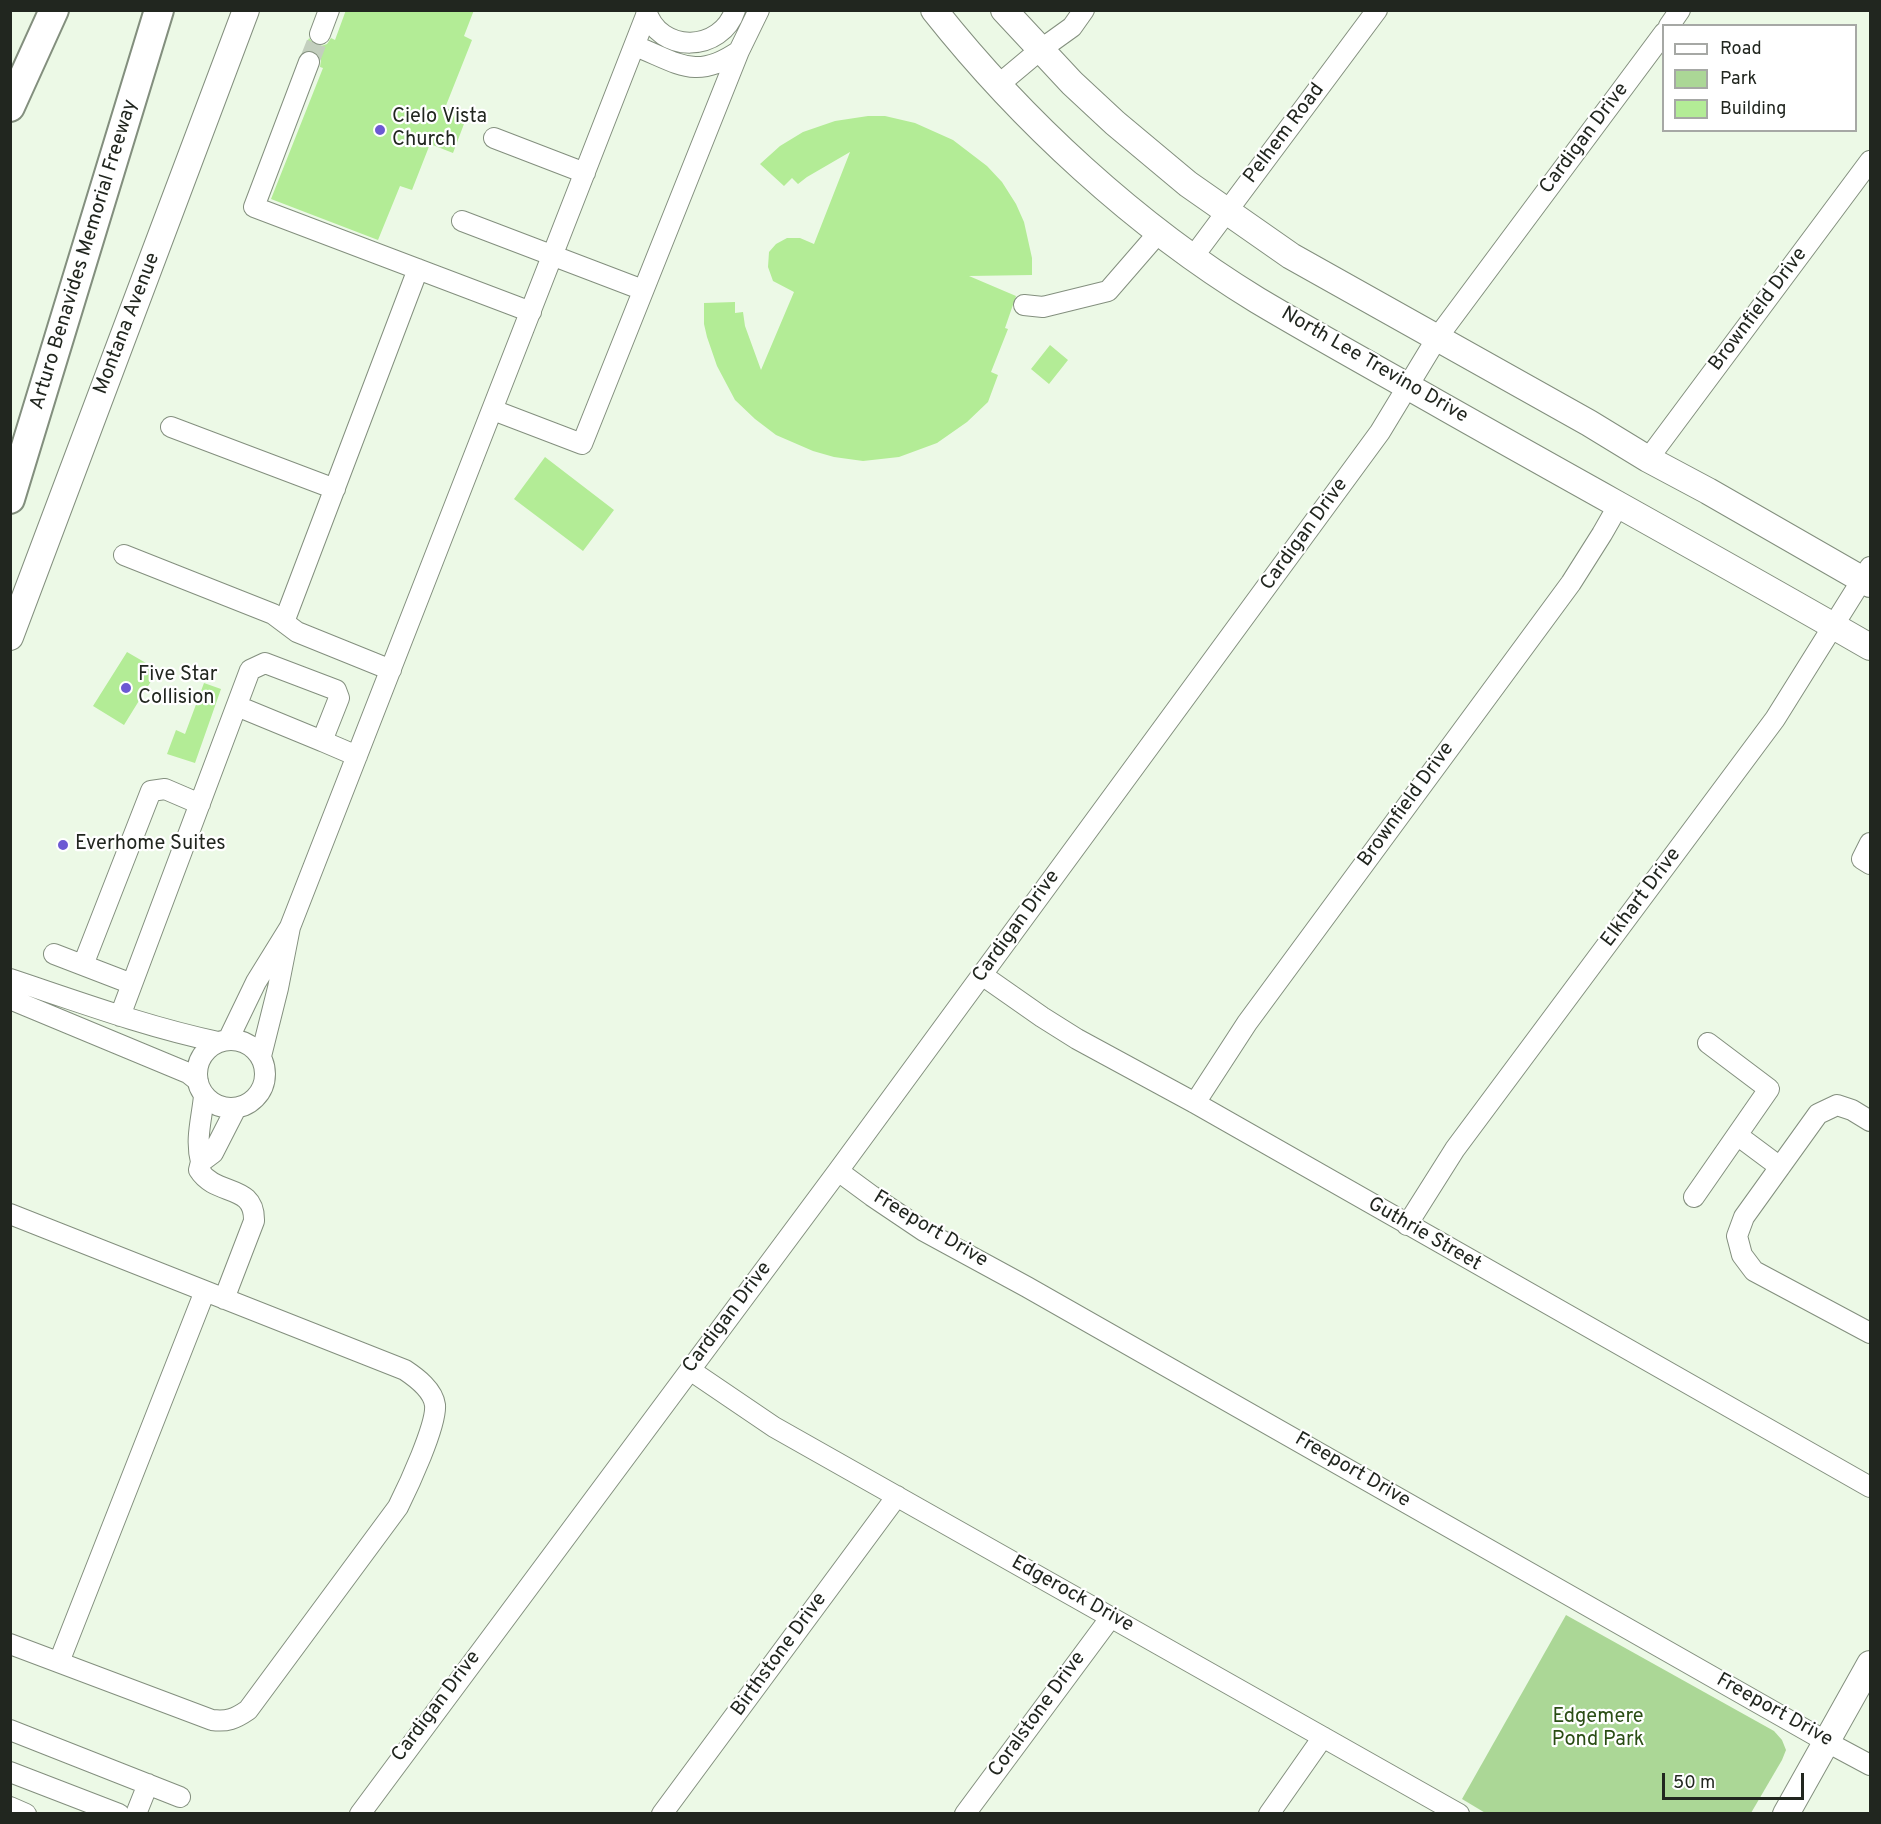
<!DOCTYPE html>
<html>
<head>
<meta charset="utf-8">
<style>
	body { margin:0 }
	#map { position:relative; width:1881px; height:1824px; overflow:hidden; background:#ecf9e6; font-family:Overpass,sans-serif }
	canvas { display:block }
	.frame { position:absolute; inset:0; border:12px solid #21261f; pointer-events:none }
	.legend { position:absolute; left:1662px; top:24px; width:195px; height:108px; box-sizing:border-box; background:#fff; border:2px solid #a6a8a5; margin:0; padding:8px 10px; list-style:none; font-size:18px; color:#21261f }
	.legend li { display:flex; align-items:center; gap:12px; height:30px }
	.legend b { width:30px; border:2px solid #a6a8a5 }
	.scale { position:absolute; left:1662px; top:1773px; width:142px; height:27px; box-sizing:border-box; border:3px solid #21261f; border-top:0; padding-left:8px; font-size:18px; line-height:21px; white-space:nowrap; color:#21261f; -webkit-text-stroke:4px #fff; paint-order:stroke }
</style>
</head>
<body>
<div id="map">
<canvas width="1881" height="1824"></canvas>
<div class="frame"></div>
<ul class="legend">
<li><b style="height:8px;background:#fff"></b>Road</li>
<li><b style="height:16px;background:#abd796"></b>Park</li>
<li><b style="height:16px;background:#b3ec96"></b>Building</li>
</ul>
<div class="scale">50 m</div>
</div>
<script>
const context = document.querySelector('canvas').getContext('2d');
context.lineJoin = 'round';
function paint(path, color) { context.fillStyle = color; context.fill(path, 'evenodd'); }
function stroke(path, color, width, dash) { context.strokeStyle = color; context.lineWidth = width; context.lineCap = dash ? 'butt' : 'round'; context.setLineDash(dash || []); context.stroke(path); }
function write(font, color, halo, rows, align = 'center') {
  context.font = font + ' Overpass,sans-serif'; context.lineWidth = 4.5; context.setLineDash([]); context.textBaseline = 'middle'; context.strokeStyle = halo; context.fillStyle = color; for (const [text, x, y, turn = 0] of rows) {
    context.save(); context.translate(x, y); context.rotate((+turn || 0) * Math.PI / 180); context.textAlign = isNaN(turn) ? turn : align; if (halo) context.strokeText(text, 0, 0); context.fillText(text, 0, 0); context.restore();
  }
}
paint(new Path2D(`
	M 1566,1615 L 1774,1731 L 1782,1740 L 1786,1750 L 1782,1760 L 1751,1813 L 1487,1814 L 1462,1799 Z`), '#abd796');
paint(new Path2D(`
	M 346,10 L 474,10 L 464,36 L 472,40 L 445,108 L 467,116 L 453,153 L 430,144 L 412,190 L 400,186 L 378,240 L 271,199 L 323,68 L 320,67 L 321,60 L 318,54 L 313,51 L 303,52 L 309,38 L 315,45 L 321,46 L 327,44 L 331,38 L 335,40 Z
	M 868,116 L 885,116 L 915,123 L 953,140 L 987,166 L 1002,182 L 1016,204 L 1024,222 L 1032,258 L 1032,275 L 969,276 L 1016,296 L 1005,328 L 1008,329 L 991,372 L 998,375 L 988,402 L 967,422 L 937,443 L 899,457 L 863,461 L 834,457 L 813,451 L 776,435 L 755,419 L 735,400 L 717,366 L 707,337 L 704,324 L 704,303 L 735,302 L 735,313 L 743,312 L 745,326 L 761,370 L 794,292 L 773,281 L 768,267 L 769,252 L 776,244 L 787,238 L 800,238 L 814,244 L 850,152 L 807,177 L 798,184 L 792,178 L 784,186 L 760,164 L 780,146 L 803,132 L 835,121 Z
	M 1050,345 L 1068,360 L 1049,384 L 1031,369 Z
	M 545,457 L 614,510 L 583,551 L 514,499 Z
	M 127,652 L 158,670 L 124,725 L 93,706 Z
	M 204,683 L 221,689 L 195,763 L 167,754 L 176,730 L 185,734 Z`), '#b3ec96');
stroke(new Path2D(`
	M 309,62 L 320,34`), '#c3cfbe', 20, [20, 10]);
const minor = new Path2D(`
	M 646,10 C 659,55 722,52 735,10
	M 1669,26 L 1680,10
	M 320,34 L 329,10
	M 635,46 C 679,63 695,81 739,51
	M 309,62 L 254,207 L 531,312
	M 997,86 L 1040,50 L 1072,27 L 1084,10
	M 494,138 L 585,173
	M 462,221 L 643,290
	M 1193,257 L 1377,10
	M 1024,305 L 1043,307 L 1108,291 L 1160,231
	M 493,410 L 582,444 L 739,51 L 759,10
	M 171,427 L 335,489
	M 1648,459 L 1870,161
	M 124,555 L 273,614 L 297,632 L 391,670
	M 284,622 L 418,269
	M 237,706 L 322,741
	M 1870,843 L 1862,859 L 1870,864
	M 290,927 L 647,13
	M 54,954 L 132,984
	M 83,965 L 151,791 L 165,789 L 200,804
	M 982,975 L 1042,1017 L 1077,1039 L 1195,1103 L 1870,1487
	M 10,979 C 79,1002 147,1027 218,1042
	M 10,999 L 188,1073 L 198,1081
	M 120,1016 L 250,670 L 265,663 L 336,690 L 339,698 L 322,741 L 357,756
	M197 1074a34 34 0 1 1 68 0a34 34 0 1 1-68 0Z
	M 228,1040 L 256,982 L 290,927 L 278,988 L 261,1056
	M 204,1096 C 202,1118 195,1139 201,1162 L 213,1153 L 236,1108
	M 1195,1103 L 1247,1023 L 1571,583 L 1602,534 L 1618,506
	M 1870,1121 L 1852,1110 L 1837,1105 L 1818,1114 L 1744,1217 L 1737,1236 L 1742,1255 L 1754,1271 L 1870,1333
	M 1737,1135 L 1780,1167
	M 201,1162 L 199,1170 C 216,1197 255,1183 254,1221 L 224,1299
	M 838,1171 L 872,1196 L 924,1231 L 1027,1287 L 1827,1742 L 1870,1765
	M 1694,1197 L 1769,1089 L 1708,1043
	M 10,1214 L 405,1370 C 417,1378 433,1390 435,1405 C 437,1425 408,1487 398,1507 L 248,1710 C 235,1719 227,1722 212,1720 L 10,1644
	M 1407,1225 L 1455,1149 L 1775,719 L 1870,567
	M 690,1370 L 774,1427 L 1459,1814
	M 59,1662 L 205,1291
	M 10,1730 L 180,1797
	M 10,1772 L 119,1814
	M 10,1807 L 26,1814
	M 136,1814 L 148,1784
	M 360,1814 L 838,1171 L 1380,432 L 1437,338 L 1664,33
	M 662,1814 L 897,1496
	M 965,1814 L 1111,1617
	M 1269,1814 L 1323,1737`);
const major = new Path2D(`
	M 934,10 C 1022,121 1136,226 1257,300 C 1319,337 1383,372 1446,408 C 1587,488 1730,566 1870,647
	M 1004,10 L 1072,83 L 1115,123 L 1188,184 L 1291,256 L 1589,423 L 1648,459 L 1708,491 L 1870,584
	M 10,637 L 246,10
	M 1786,1814 L 1870,1664`);
const highway = new Path2D(`
	M 10,107 L 54,10
	M 10,499 L 159,10`);
stroke(minor, '#838f7e', 22);
stroke(major, '#838f7e', 28);
stroke(highway, '#838f7e', 32);
stroke(minor, '#fff', 20);
stroke(major, '#fff', 26);
stroke(highway, '#fff', 28);
for (const [x, y, r, color] of [
	[380,130,6,"#6c59d3"],
	[126,688,6,"#6c59d3"],
	[63,845,6,"#6c59d3"]
]) { const dot = new Path2D(); dot.arc(x, y, r, 0, 2 * Math.PI); context.fillStyle = color; context.fill(dot); stroke(dot, '#fff', 2); }
write('20px', '#21261f', '#fff', [
	["Cielo Vista",392,118],
	["Church",392,141],
	["Five Star",138,676],
	["Collision",138,699],
	["Everhome Suites",75,845]
], 'left');
write('20px', '#21261f', '#fff', [
	["Pelhem Road",1285,134,-53],
	["Cardigan Drive",1585,139,-53],
	["Arturo Benavides Memorial Freeway",85,255,-73],
	["Brownfield Drive",1759,310,-53],
	["Montana Avenue",128,324,-69],
	["North Lee Trevino Drive",1374,366,30],
	["Cardigan Drive",1305,535,-54],
	["Brownfield Drive",1407,805,-54],
	["Elkhart Drive",1642,898,-53],
	["Cardigan Drive",1017,927,-54],
	["Freeport Drive",930,1230,31],
	["Guthrie Street",1424,1235,30],
	["Cardigan Drive",728,1318,-53],
	["Freeport Drive",1352,1471,30],
	["Edgerock Drive",1072,1595,29],
	["Birthstone Drive",780,1655,-54],
	["Cardigan Drive",437,1707,-53],
	["Freeport Drive",1774,1711,29],
	["Coralstone Drive",1038,1715,-54]
]);
write('20px', '#2a4d14', '#fff', [
	["Edgemere",1598,1718],
	["Pond Park",1598,1741]
]);
</script>
</body>
</html>
